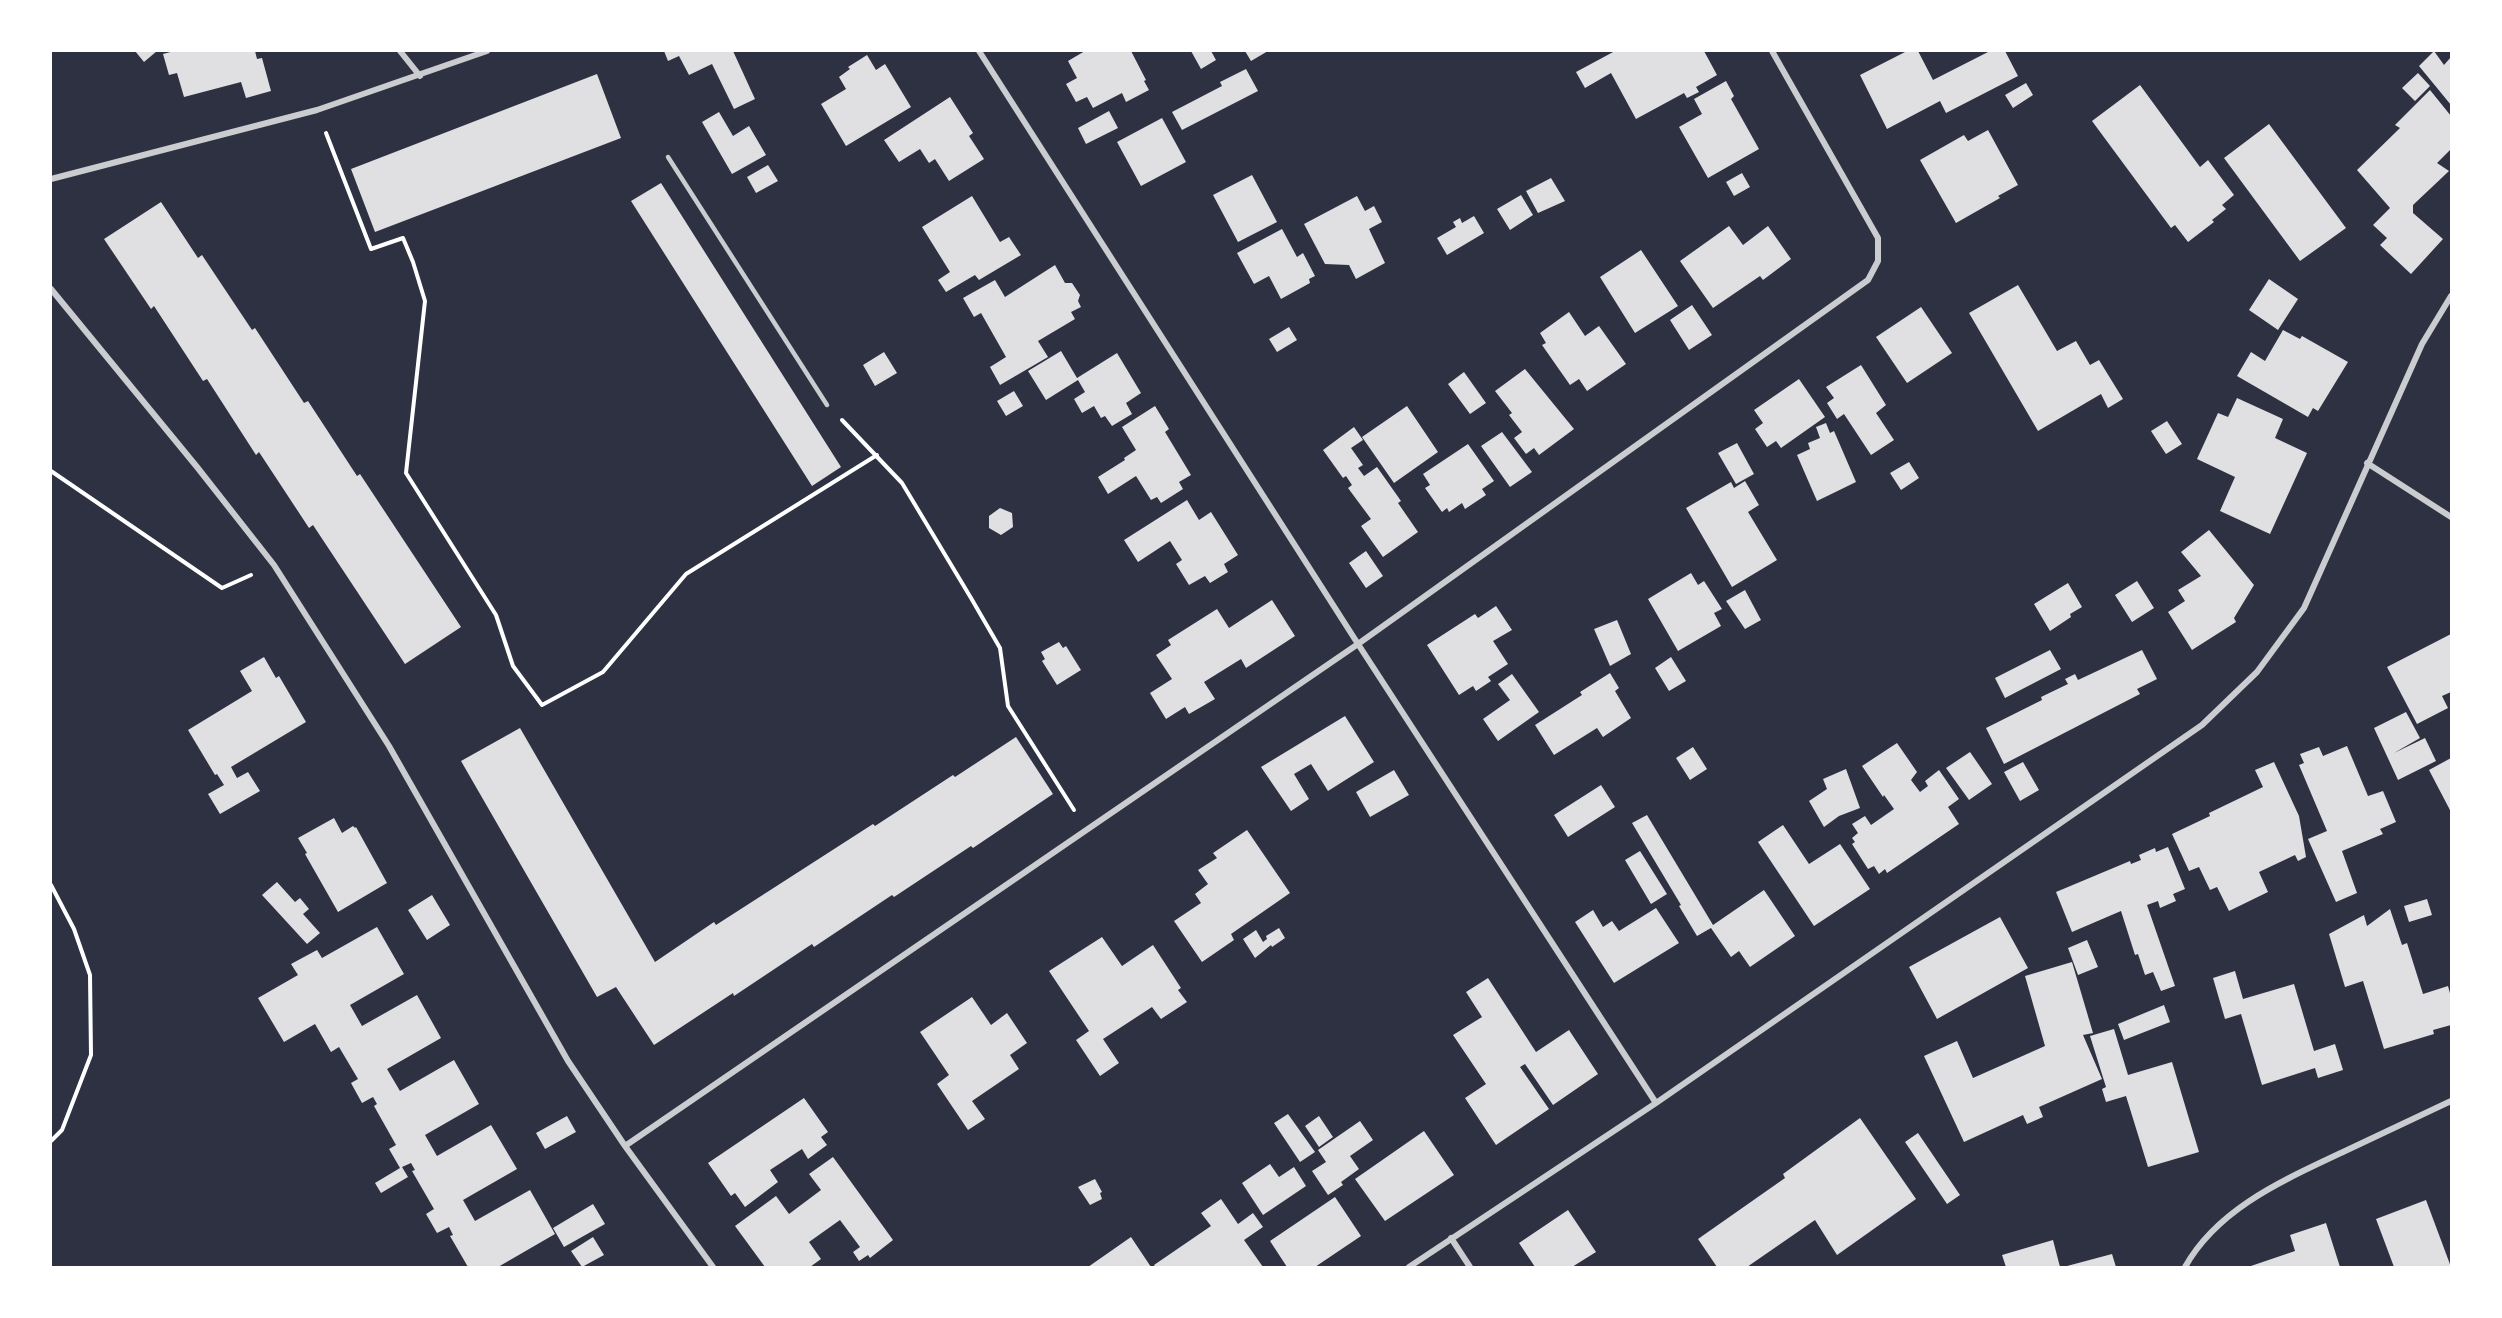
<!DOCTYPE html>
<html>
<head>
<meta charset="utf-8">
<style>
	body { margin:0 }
	#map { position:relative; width:2502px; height:1318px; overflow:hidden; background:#2d3142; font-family:Mulish,sans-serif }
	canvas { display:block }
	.frame { position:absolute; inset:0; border:52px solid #fff; pointer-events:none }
</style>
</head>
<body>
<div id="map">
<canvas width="2502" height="1318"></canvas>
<div class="frame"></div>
</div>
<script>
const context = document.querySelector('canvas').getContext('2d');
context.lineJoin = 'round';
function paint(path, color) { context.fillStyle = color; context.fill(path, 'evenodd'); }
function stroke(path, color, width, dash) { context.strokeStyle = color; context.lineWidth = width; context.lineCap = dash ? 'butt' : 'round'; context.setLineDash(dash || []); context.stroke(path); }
paint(new Path2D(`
	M 135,51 L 157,51 L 144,62 Z
	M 174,51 L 255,51 L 257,59 L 262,58 L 271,91 L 246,98 L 241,82 L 184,97 L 177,73 L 169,75 L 163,54 Z
	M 664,51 L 733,51 L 755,99 L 734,109 L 712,64 L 689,75 L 679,56 L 668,61 Z
	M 1085,51 L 1131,51 L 1146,80 L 1144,81 L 1149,90 L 1126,102 L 1122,93 L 1093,108 L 1087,97 L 1076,102 L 1066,84 L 1077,78 L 1068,61 Z
	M 1191,51 L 1211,51 L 1216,60 L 1201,69 Z
	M 1245,51 L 1268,51 L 1251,61 Z
	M 1615,51 L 1704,51 L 1717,75 L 1696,87 L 1699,92 L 1687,98 L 1684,93 L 1636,119 L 1611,73 L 1585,88 L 1576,72 Z
	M 1907,51 L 1918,51 L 1933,80 L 1990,51 L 2005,51 L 2018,76 L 1946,113 L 1940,101 L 1887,129 L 1860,75 Z
	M 2434,51 L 2444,65 L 2451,57 L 2451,105 L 2419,66 Z
	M 867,55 L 876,70 L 885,64 L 911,107 L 846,146 L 821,104 L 846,89 L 839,77 L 850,69 L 848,67 Z
	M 1246,69 L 1258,91 L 1182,130 L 1172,112 L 1222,86 L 1220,82 Z
	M 2418,73 L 2430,86 L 2415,101 L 2402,88 Z
	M 597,74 L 621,138 L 375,232 L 351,169 Z
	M 1726,81 L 1734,96 L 1731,99 L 1759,149 L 1708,178 L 1679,127 L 1702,114 L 1694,99 Z
	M 2026,83 L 2033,95 L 2013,108 L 2005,95 Z
	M 2140,85 L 2200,167 L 2208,160 L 2234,195 L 2222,205 L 2226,209 L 2212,220 L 2214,222 L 2188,242 L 2175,225 L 2171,228 L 2092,121 Z
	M 2430,90 L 2451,116 L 2451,149 L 2437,163 L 2449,171 L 2413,205 L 2413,213 L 2443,239 L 2411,274 L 2380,245 L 2387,238 L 2373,225 L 2390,208 L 2357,170 L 2400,128 L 2395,125 Z
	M 950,97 L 973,133 L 969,136 L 984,159 L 949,181 L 935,159 L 929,163 L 920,149 L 899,162 L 884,140 Z
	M 1109,111 L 1118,128 L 1086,144 L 1078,128 Z
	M 719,112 L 733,136 L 749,126 L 766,155 L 732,174 L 702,122 Z
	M 1162,118 L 1186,162 L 1141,186 L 1117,142 Z
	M 2269,124 L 2346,228 L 2300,261 L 2224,158 Z
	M 1988,130 L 2018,185 L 1998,196 L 2000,198 L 1956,223 L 1920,160 L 1964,135 L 1968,141 Z
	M 768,165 L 778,181 L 756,193 L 747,177 Z
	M 1742,173 L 1750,187 L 1734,196 L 1726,182 Z
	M 1252,175 L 1277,222 L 1238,242 L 1213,195 Z
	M 1551,178 L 1565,201 L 1538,213 L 1526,191 Z
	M 661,183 L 841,467 L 812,486 L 631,201 Z
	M 1521,195 L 1533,215 L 1510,230 L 1497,209 Z
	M 972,196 L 1000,242 L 1009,237 L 1021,255 L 979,280 L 975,275 L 946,292 L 938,280 L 950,272 L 922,227 Z
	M 1357,196 L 1365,211 L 1374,206 L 1382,222 L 1369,229 L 1385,263 L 1356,279 L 1349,265 L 1325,264 L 1304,224 Z
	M 161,202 L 198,258 L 202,255 L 252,330 L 255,328 L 304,403 L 308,401 L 357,476 L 360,474 L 461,627 L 405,664 L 313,525 L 309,528 L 259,452 L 256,455 L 207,379 L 203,381 L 154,306 L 151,309 L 104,239 Z
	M 1474,216 L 1484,233 L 1447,255 L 1437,238 L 1456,227 L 1453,222 L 1460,218 L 1462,223 Z
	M 1729,226 L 1743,245 L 1768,226 L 1791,259 L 1763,280 L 1760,276 L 1713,308 L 1680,261 Z
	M 1282,229 L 1297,257 L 1303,253 L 1315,276 L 1309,279 L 1310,283 L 1281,299 L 1269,276 L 1254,284 L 1237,253 Z
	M 1641,250 L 1678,306 L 1635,333 L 1600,277 Z
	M 1055,265 L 1065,283 L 1072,283 L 1080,295 L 1078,301 L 1081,307 L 1071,312 L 1075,319 L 1038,341 L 1048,357 L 1000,385 L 990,367 L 1006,357 L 981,313 L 974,317 L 963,298 L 995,280 L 1005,297 Z
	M 2269,279 L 2298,299 L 2278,330 L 2249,310 Z
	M 2018,285 L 2057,351 L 2076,341 L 2090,365 L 2099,360 L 2123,399 L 2108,408 L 2101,394 L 2038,431 L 1969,313 Z
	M 1692,305 L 1712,335 L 1689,350 L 1670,320 Z
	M 1921,307 L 1952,353 L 1907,383 L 1876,337 Z
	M 1569,312 L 1585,336 L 1599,326 L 1626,364 L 1587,391 L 1579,379 L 1570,385 L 1542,345 L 1546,343 L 1540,333 Z
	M 1289,327 L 1297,340 L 1277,352 L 1269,339 Z
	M 2283,330 L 2300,339 L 2302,336 L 2348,362 L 2318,411 L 2313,408 L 2308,417 L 2237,376 L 2251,352 L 2265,361 Z
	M 1061,351 L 1077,378 L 1117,353 L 1141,393 L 1126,403 L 1132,414 L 1112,426 L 1105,416 L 1101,418 L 1094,406 L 1082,413 L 1074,399 L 1085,392 L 1078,380 L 1046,400 L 1028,371 Z
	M 884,352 L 897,373 L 875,386 L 863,365 Z
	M 1861,365 L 1886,405 L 1876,413 L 1894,440 L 1871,455 L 1844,414 L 1837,419 L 1827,403 L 1834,398 L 1826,387 Z
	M 1525,369 L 1574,429 L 1539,455 L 1534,448 L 1526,454 L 1514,438 L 1522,432 L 1509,415 L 1512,413 L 1495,391 Z
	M 1464,372 L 1486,403 L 1470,414 L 1448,384 Z
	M 1799,379 L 1825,417 L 1781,448 L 1776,441 L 1767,447 L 1755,429 L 1763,423 L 1754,410 Z
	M 1014,391 L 1023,406 L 1006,416 L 997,401 Z
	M 2237,398 L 2283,419 L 2275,438 L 2307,453 L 2270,534 L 2220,511 L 2235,477 L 2197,459 L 2218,413 L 2228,417 Z
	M 1155,406 L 1169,429 L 1165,432 L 1191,475 L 1179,482 L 1183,489 L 1161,503 L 1157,497 L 1151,500 L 1136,476 L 1108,494 L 1098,477 L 1125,460 L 1124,458 L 1136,450 L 1122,427 Z
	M 1407,406 L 1438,452 L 1394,483 L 1362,437 Z
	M 2167,421 L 2182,444 L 2166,454 L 2151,431 Z
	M 1826,423 L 1830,433 L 1834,431 L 1856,482 L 1817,501 L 1797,455 L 1810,449 L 1808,443 L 1820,438 L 1816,427 Z
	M 1354,427 L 1363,440 L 1351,448 L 1363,465 L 1358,468 L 1364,476 L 1377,467 L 1401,501 L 1398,503 L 1418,532 L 1383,557 L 1361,526 L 1371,519 L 1348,488 L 1352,485 L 1346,476 L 1343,478 L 1323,450 Z
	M 1502,432 L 1532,472 L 1510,487 L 1481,446 Z
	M 1737,443 L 1754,474 L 1736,484 L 1718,453 Z
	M 1468,444 L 1494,481 L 1482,489 L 1486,495 L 1465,509 L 1462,503 L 1449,512 L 1447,508 L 1442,512 L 1425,488 L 1430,485 L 1423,474 Z
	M 1909,462 L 1919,478 L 1901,490 L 1890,473 Z
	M 1745,481 L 1759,505 L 1748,512 L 1777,560 L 1732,587 L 1686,508 L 1731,482 L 1734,488 Z
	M 1187,500 L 1199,520 L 1211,512 L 1238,555 L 1224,564 L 1228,572 L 1210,583 L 1205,576 L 1189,585 L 1176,564 L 1182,560 L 1170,541 L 1138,562 L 1124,540 Z
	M 1000,508 L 1012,513 L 1013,527 L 1001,535 L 989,528 L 989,516 Z
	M 2209,530 L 2254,585 L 2234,618 L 2236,622 L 2192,650 L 2168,612 L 2185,601 L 2178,590 L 2201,576 L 2181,552 Z
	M 1366,551 L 1383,576 L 1366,588 L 1349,563 Z
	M 1691,573 L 1698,585 L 1704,581 L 1722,609 L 1714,613 L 1721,626 L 1678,651 L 1648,599 Z
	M 2137,581 L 2154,608 L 2132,622 L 2115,595 Z
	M 2068,583 L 2082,607 L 2070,614 L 2071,617 L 2050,631 L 2034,604 Z
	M 1745,590 L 1761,620 L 1745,629 L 1726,601 Z
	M 1272,600 L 1295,636 L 1246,668 L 1241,659 L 1204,682 L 1215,699 L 1189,714 L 1185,707 L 1166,719 L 1150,693 L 1172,679 L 1156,655 L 1171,645 L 1168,640 L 1217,609 L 1229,628 Z
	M 1496,606 L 1512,630 L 1493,641 L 1508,664 L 1488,677 L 1491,681 L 1476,691 L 1473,686 L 1459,695 L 1427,645 L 1475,614 L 1478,618 Z
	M 1617,620 L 1631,654 L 1610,666 L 1594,629 Z
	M 2451,634 L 2451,692 L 2442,696 L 2448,708 L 2417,724 L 2387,667 Z
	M 1059,642 L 1063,648 L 1066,646 L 1081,670 L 1057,685 L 1042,661 L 1045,659 L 1041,652 Z
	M 2050,650 L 2061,669 L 2005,698 L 1995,678 Z
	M 2142,650 L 2157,679 L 2137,689 L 2140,694 L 2004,764 L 1986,728 L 2042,700 L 2041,697 L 2068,684 L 2065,679 L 2075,674 L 2078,680 Z
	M 264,657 L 276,678 L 279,676 L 306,722 L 231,767 L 237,778 L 248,772 L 260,791 L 220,814 L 208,794 L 224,785 L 217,774 L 215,775 L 188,730 L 252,691 L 240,671 Z
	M 1671,657 L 1686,681 L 1669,691 L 1655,668 Z
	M 1610,673 L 1619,688 L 1615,691 L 1631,718 L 1603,737 L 1597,728 L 1554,755 L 1535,725 L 1582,695 L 1580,692 Z
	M 1512,674 L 1539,712 L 1498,741 L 1483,719 L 1510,700 L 1498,684 Z
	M 2406,712 L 2420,738 L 2394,753 L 2425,738 L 2436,761 L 2398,780 L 2374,728 Z
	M 1345,716 L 1374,762 L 1328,791 L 1311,764 L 1294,774 L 1309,799 L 1291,811 L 1261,767 Z
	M 520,728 L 655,962 L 714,922 L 716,925 L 873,824 L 875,826 L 953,775 L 955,777 L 1016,737 L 1053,794 L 973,848 L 971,846 L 894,897 L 892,895 L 814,947 L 812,944 L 734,996 L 733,993 L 654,1045 L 616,987 L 597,997 L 461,761 Z
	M 1897,743 L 1917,772 L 1911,780 L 1920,792 L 1928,786 L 1925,781 L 1939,770 L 1959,799 L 1948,807 L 1959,824 L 1887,873 L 1885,869 L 1879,874 L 1874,866 L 1868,869 L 1852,844 L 1855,842 L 1852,838 L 1858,833 L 1852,824 L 1865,816 L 1871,825 L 1894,809 L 1884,795 L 1883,797 L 1862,766 Z
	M 2347,746 L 2368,796 L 2383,791 L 2396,822 L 2380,829 L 2383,834 L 2342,851 L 2357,893 L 2336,902 L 2308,839 L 2327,831 L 2299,765 L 2304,763 L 2300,754 L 2319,747 L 2323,756 Z
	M 1693,747 L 1707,769 L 1690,780 L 1676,758 Z
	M 1970,752 L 1992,784 L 1969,800 L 1946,768 Z
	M 2451,758 L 2451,812 L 2429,770 Z
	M 2023,762 L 2039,790 L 2020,801 L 2004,772 Z
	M 2274,762 L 2299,816 L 2306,857 L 2298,861 L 2295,855 L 2259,872 L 2268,892 L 2229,911 L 2217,887 L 2210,890 L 2199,867 L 2189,871 L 2172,834 L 2210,816 L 2209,813 L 2263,787 L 2255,770 Z
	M 1846,769 L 1860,808 L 1839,816 L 1824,827 L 1809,801 L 1827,789 L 1823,779 Z
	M 1394,770 L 1409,795 L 1370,817 L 1356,792 Z
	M 1601,785 L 1615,807 L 1568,837 L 1554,815 Z
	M 1647,815 L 1713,925 L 1764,890 L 1795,936 L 1750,967 L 1739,951 L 1731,957 L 1711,928 L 1697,936 L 1679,906 L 1681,905 L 1632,823 Z
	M 334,818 L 342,833 L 353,826 L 355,828 L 356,827 L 387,883 L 338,912 L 305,854 L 307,853 L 298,838 Z
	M 1783,825 L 1809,864 L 1840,844 L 1870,889 L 1814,926 L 1758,842 Z
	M 1247,830 L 1290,893 L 1231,934 L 1234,940 L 1202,962 L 1174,921 L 1201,903 L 1195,894 L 1208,884 L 1198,870 L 1217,858 L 1213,853 Z
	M 2168,847 L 2185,889 L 2173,894 L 2176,901 L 2160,908 L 2158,901 L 2147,905 L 2175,986 L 2161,991 L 2153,972 L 2145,975 L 2138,954 L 2135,955 L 2121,911 L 2072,932 L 2056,892 L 2130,861 L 2131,864 L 2141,860 L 2139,855 L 2155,848 L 2156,852 Z
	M 1640,851 L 1667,894 L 1651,904 L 1625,860 Z
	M 277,882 L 295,902 L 300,898 L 309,909 L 303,914 L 320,933 L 307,944 L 262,895 Z
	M 432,895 L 450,925 L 427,940 L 408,910 Z
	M 2427,899 L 2432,915 L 2409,922 L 2404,906 Z
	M 1656,908 L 1679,943 L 1614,983 L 1575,922 L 1593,910 L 1603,927 L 1612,921 L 1619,931 Z
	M 2390,909 L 2402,945 L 2407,943 L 2423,994 L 2448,986 L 2451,997 L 2451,1025 L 2433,1030 L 2434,1034 L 2384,1049 L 2363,981 L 2345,987 L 2329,934 L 2364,915 L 2367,926 Z
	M 2000,917 L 2028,968 L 1937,1019 L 1909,967 Z
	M 377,927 L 404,974 L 350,1005 L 362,1026 L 417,995 L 441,1038 L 387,1069 L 400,1091 L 454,1060 L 479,1104 L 425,1135 L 437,1156 L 491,1125 L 517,1169 L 463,1200 L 475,1221 L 530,1190 L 555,1234 L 498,1267 L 468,1267 L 450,1236 L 453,1235 L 449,1227 L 437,1233 L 426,1214 L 434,1209 L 412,1171 L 415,1170 L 411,1163 L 402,1167 L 408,1177 L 381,1193 L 375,1183 L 400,1168 L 389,1149 L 396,1145 L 374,1106 L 377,1104 L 373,1097 L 362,1103 L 351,1083 L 358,1079 L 339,1047 L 331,1052 L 315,1024 L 284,1042 L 258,998 L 298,975 L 291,964 L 317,950 L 322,958 Z
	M 1279,928 L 1285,938 L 1272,947 L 1271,945 L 1255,958 L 1243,939 L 1256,930 L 1263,942 L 1267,939 L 1266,936 Z
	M 1102,937 L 1122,966 L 1153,945 L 1181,988 L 1178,990 L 1187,1002 L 1161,1019 L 1152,1007 L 1103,1039 L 1119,1063 L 1100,1076 L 1076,1040 L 1089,1031 L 1049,971 Z
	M 2087,940 L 2098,967 L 2078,975 L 2068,948 Z
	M 2072,962 L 2093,1033 L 2083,1035 L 2102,1079 L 2039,1107 L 2043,1117 L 2027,1124 L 2023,1115 L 1964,1142 L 1924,1056 L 1957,1041 L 1973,1078 L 2045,1046 L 2025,976 Z
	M 2235,971 L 2243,999 L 2294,984 L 2314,1051 L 2335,1044 L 2343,1070 L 2318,1078 L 2315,1068 L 2262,1085 L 2241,1014 L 2225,1019 L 2213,978 Z
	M 1488,978 L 1536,1052 L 1569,1030 L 1598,1074 L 1553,1105 L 1525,1064 L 1520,1067 L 1549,1109 L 1496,1145 L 1465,1098 L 1486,1084 L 1453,1035 L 1482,1017 L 1466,992 Z
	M 972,997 L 991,1025 L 1007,1013 L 1027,1043 L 1010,1055 L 1019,1069 L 972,1101 L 985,1119 L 968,1130 L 937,1084 L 949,1075 L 920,1032 Z
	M 2164,1005 L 2170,1022 L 2124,1040 L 2118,1024 Z
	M 2114,1029 L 2128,1075 L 2172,1062 L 2199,1152 L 2148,1167 L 2126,1096 L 2106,1102 L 2102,1089 L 2106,1087 L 2090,1036 Z
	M 804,1098 L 828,1132 L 821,1137 L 827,1145 L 808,1159 L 802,1149 L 770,1170 L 778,1182 L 745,1207 L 735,1193 L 731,1196 L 708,1163 Z
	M 1288,1114 L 1315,1152 L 1300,1162 L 1274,1123 Z
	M 567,1116 L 576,1132 L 545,1149 L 536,1133 Z
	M 1319,1116 L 1333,1137 L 1319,1147 L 1305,1126 Z
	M 1860,1118 L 1916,1199 L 1837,1255 L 1815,1220 L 1747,1267 L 1717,1267 L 1698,1239 L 1785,1178 L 1783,1174 Z
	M 1360,1121 L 1373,1140 L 1350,1156 L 1359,1169 L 1341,1182 L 1343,1185 L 1328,1195 L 1312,1171 L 1326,1162 L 1318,1150 Z
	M 1424,1131 L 1454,1175 L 1385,1221 L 1355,1179 Z
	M 1918,1133 L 1960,1195 L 1947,1204 L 1905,1142 Z
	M 833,1157 L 893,1240 L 870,1258 L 868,1255 L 859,1261 L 853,1252 L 860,1247 L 840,1220 L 809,1242 L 821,1259 L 810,1267 L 765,1267 L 735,1226 L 776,1196 L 789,1214 L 821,1190 L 809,1174 Z
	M 1270,1164 L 1279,1177 L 1294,1167 L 1306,1186 L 1263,1215 L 1242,1183 Z
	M 1095,1179 L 1102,1192 L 1100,1193 L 1102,1199 L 1090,1205 L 1078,1187 Z
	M 1335,1197 L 1361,1236 L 1315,1267 L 1287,1267 L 1270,1241 Z
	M 1221,1199 L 1238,1224 L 1253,1213 L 1263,1227 L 1244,1240 L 1263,1267 L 1155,1267 L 1154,1265 L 1211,1226 L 1201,1213 Z
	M 2426,1200 L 2451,1267 L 2394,1267 L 2376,1219 Z
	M 593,1204 L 605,1224 L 564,1247 L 553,1228 Z
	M 1568,1210 L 1596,1252 L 1572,1267 L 1535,1267 L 1519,1243 Z
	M 2326,1223 L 2340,1267 L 2248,1267 L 2295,1251 L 2290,1235 Z
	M 593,1237 L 604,1255 L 582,1267 L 571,1251 Z
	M 1131,1237 L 1151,1267 L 1088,1267 Z
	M 2053,1240 L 2060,1267 L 2006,1267 L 2002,1255 Z
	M 2112,1254 L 2116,1267 L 2067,1267 L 2067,1266 Z`), '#e0e0e3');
stroke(new Path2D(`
	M 326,133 L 371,249 L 403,238 L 413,262 L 425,301 L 406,473 L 496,615 L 513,666 L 542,705 L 603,672 L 686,574 L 877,455
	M 842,420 L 902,483 L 971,598 L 1000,648 L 1008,706 L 1074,810
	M 51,471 L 222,588 L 251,575
	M 51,885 L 74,929 L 90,975 L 91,1055 L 62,1130 L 51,1141`), '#fff', 4);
stroke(new Path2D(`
	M 668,157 L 827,405`), '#caccd0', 4.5);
stroke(new Path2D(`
	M 400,51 L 420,76
	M 979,51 L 1358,644 L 1656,1103
	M 51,179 L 317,110 L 487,51
	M 51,289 L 197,467 L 274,565 L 389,746 L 568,1061 L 625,1146 L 713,1267
	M 2367,463 L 2451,517
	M 625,1146 L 1358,644 L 1868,280 L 1878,261 L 1878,238 L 1772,51
	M 1451,1238 L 1470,1267
	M 1409,1267 L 1656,1103 L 2202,725 L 2257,672 L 2304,608 L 2422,344 L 2451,296
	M 2185,1267 C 2218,1208 2284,1180 2343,1152 C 2379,1135 2415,1118 2451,1101`), '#caccd0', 6);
</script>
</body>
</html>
